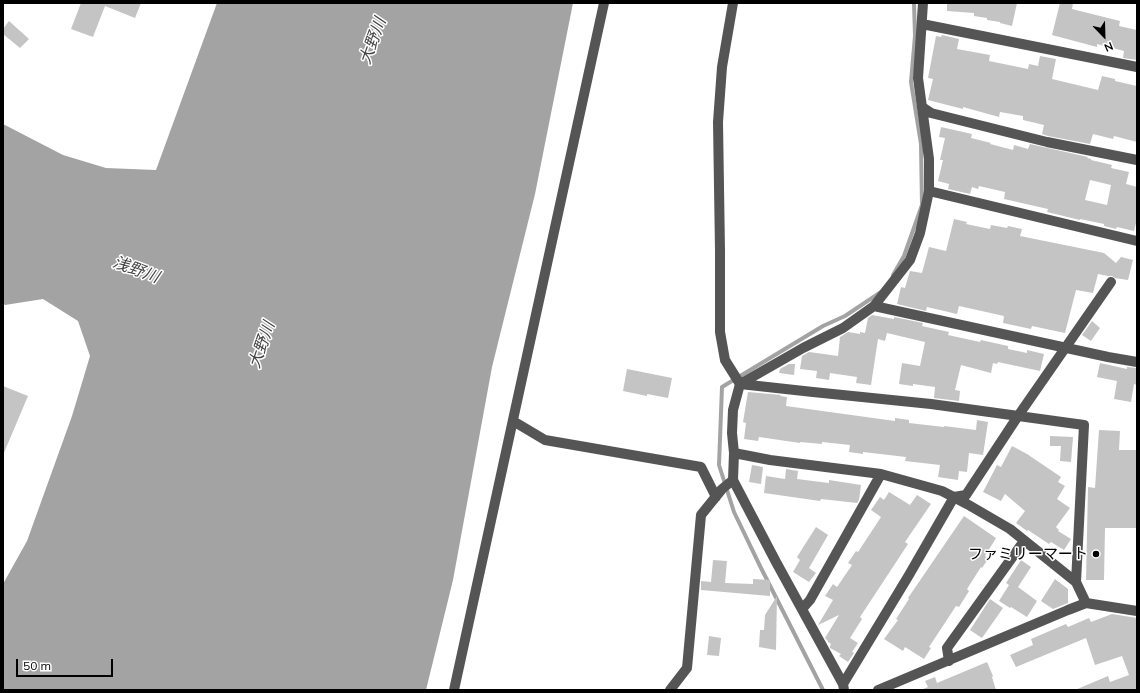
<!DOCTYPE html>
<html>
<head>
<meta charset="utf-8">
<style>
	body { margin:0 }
	#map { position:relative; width:1140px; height:693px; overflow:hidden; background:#fff; font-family:Mulish,sans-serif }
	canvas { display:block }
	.frame { position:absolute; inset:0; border:4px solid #000; pointer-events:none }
	.north { position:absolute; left:1084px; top:16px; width:40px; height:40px; -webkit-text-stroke:3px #fff; paint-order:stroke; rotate:157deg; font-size:11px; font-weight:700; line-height:16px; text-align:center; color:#000 }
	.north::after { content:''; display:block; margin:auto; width:14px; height:18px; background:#000; clip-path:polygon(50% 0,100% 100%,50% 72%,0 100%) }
	.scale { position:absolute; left:16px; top:659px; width:97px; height:18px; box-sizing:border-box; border:2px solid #000; border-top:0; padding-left:5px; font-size:12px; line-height:14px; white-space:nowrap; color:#000; -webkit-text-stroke:3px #fff; paint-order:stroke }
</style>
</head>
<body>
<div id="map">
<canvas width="1140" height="693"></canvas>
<div class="frame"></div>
<div class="north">N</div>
<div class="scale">50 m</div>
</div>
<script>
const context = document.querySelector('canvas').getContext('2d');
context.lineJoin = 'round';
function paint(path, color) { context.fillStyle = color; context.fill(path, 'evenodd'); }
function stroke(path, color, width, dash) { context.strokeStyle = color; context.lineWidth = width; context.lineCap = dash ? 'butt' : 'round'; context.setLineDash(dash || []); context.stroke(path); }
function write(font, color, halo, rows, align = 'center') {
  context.font = font + ' Mulish,"Noto Sans JP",sans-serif'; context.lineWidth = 3; context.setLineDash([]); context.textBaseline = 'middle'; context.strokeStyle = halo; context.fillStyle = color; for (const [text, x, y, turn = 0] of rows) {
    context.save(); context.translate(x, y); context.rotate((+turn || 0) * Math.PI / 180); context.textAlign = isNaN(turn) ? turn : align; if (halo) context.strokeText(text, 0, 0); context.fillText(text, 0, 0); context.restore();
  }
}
paint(new Path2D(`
	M 217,3 L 573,3 L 535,194 L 492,367 L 453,580 L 426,690 L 3,690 L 3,584 L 27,541 L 72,416 L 90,356 L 78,321 L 43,299 L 5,305 L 3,304 L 3,124 L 63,155 L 106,168 L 156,170 Z`), '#a3a3a3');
stroke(new Path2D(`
	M 893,275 L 904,256 L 922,205 L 921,144 L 911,82 L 915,36 L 914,3
	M 823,690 L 760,566 L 734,512 L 719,465 L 722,387 L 823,326 L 845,316 L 881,292`), '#a3a3a3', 4);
paint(new Path2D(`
	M 81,3 L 141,3 L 135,18 L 105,6 L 93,37 L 71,29 Z
	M 947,3 L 1017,3 L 1012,26 L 1000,23 L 1000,22 L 987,20 L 987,18 L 974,16 L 974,13 L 947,11 Z
	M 1060,3 L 1073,3 L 1072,9 L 1120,21 L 1119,26 L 1137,30 L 1137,60 L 1123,58 L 1124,51 L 1097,44 L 1097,47 L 1052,35 Z
	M 9,21 L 29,39 L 20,48 L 3,34 L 3,29 Z
	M 942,35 L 959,39 L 957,49 L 990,55 L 989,61 L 1028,69 L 1029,64 L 1038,66 L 1040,56 L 1056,59 L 1052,79 L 1098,90 L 1102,76 L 1115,79 L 1115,81 L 1137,86 L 1137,142 L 1114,136 L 1113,139 L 1093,134 L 1090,144 L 1048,136 L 1042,134 L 1044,125 L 1023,120 L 1023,116 L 1000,112 L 999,117 L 963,107 L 963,109 L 928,100 L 933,79 L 928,78 L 936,36 L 941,37 Z
	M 941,127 L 972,134 L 971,138 L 991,143 L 990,144 L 1013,150 L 1014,145 L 1028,149 L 1030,144 L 1088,157 L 1087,158 L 1091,159 L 1091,160 L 1112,165 L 1111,168 L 1129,172 L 1126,184 L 1137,187 L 1137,219 L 1134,231 L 1117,227 L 1116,229 L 1104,226 L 1104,224 L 1080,219 L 1080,220 L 1047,212 L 1048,209 L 1004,199 L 1005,192 L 979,186 L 978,189 L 972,187 L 970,194 L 948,189 L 949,184 L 938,181 L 943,160 L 940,160 L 945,138 L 939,137 ZM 1090,180 L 1111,185 L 1107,205 L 1085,200 Z
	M 954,219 L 967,222 L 966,224 L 990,229 L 991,225 L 1007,228 L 1008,226 L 1022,229 L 1020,236 L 1104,253 L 1116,263 L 1121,257 L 1133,260 L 1128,280 L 1115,278 L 1112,276 L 1108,276 L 1098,274 L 1093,293 L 1076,290 L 1065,333 L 1032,326 L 1031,329 L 1003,323 L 1004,316 L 959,306 L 957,314 L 927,307 L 926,311 L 897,304 L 901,287 L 905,288 L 910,271 L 922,273 L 929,247 L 946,251 Z
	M 872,315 L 894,319 L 894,317 L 923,323 L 922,326 L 949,332 L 948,335 L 980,342 L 981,340 L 1008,346 L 1008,349 L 1027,353 L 1027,350 L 1044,354 L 1040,371 L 998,362 L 997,364 L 993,363 L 991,373 L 961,365 L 955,390 L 960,391 L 959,401 L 934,398 L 935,387 L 913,384 L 913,386 L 899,384 L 902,363 L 920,366 L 925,342 L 887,333 L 885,341 L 878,339 L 871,385 L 856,383 L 857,377 L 830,373 L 829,380 L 816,378 L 817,371 L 800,369 L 802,356 L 809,352 L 838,356 L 840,337 L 848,332 L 860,334 L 860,332 L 865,333 L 868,318 Z
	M 1092,321 L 1100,328 L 1091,341 L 1082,335 Z
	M 1100,363 L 1127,369 L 1127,367 L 1137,368 L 1137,385 L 1134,384 L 1131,402 L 1114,399 L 1117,381 L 1097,377 Z
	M 789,364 L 795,364 L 794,375 L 779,373 L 780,369 Z
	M 627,369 L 672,378 L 668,398 L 647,394 L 647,396 L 623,391 Z
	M 3,386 L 28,396 L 3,455 Z
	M 748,392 L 781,395 L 780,396 L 787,397 L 786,406 L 895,421 L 895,418 L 909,420 L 909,423 L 944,427 L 944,426 L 976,430 L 977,420 L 988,422 L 983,455 L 969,453 L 967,472 L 959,471 L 958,480 L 938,477 L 940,465 L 905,461 L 906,457 L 863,452 L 863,454 L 849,452 L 850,445 L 822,442 L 822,444 L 800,442 L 800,443 L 759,437 L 758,441 L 744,439 L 746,423 L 743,422 Z
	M 1099,430 L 1120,431 L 1119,450 L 1137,450 L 1137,528 L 1105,528 L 1104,580 L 1086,580 L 1088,487 L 1095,488 Z
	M 1050,436 L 1073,437 L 1071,462 L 1060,461 L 1061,446 L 1050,446 Z
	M 1012,446 L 1027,454 L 1061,477 L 1058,482 L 1065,486 L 1057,499 L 1070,508 L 1056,527 L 1059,530 L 1058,531 L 1071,539 L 1064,550 L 1051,542 L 1049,544 L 1028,530 L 1027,531 L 1016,523 L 1025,511 L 1005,494 L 1001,501 L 983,492 L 997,465 L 1001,467 Z
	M 752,465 L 763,467 L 761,484 L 749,482 Z
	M 786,469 L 798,471 L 797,479 L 829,483 L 829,480 L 861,485 L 859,500 L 857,503 L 821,499 L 820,501 L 764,493 L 766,476 L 785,479 Z
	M 889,492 L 910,505 L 917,495 L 931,504 L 905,542 L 908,544 L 860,617 L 862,619 L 850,638 L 858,643 L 852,652 L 854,653 L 848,662 L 839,656 L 841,654 L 830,648 L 830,646 L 831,644 L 828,642 L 828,641 L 825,638 L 839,615 L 818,625 L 833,600 L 825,596 L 833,584 L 837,587 L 852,565 L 848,563 L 856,551 L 858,552 L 881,517 L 871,510 L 880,497 L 884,500 Z
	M 964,516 L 996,538 L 985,556 L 988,559 L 982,568 L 981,567 L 967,589 L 969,591 L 959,607 L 956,606 L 929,647 L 931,648 L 924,659 L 905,647 L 903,651 L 884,639 L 898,620 L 896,619 L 909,599 L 908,598 Z
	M 816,527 L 828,535 L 809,568 L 816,573 L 809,582 L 793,572 L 800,560 L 797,557 Z
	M 713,560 L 727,561 L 725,583 L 753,584 L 753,579 L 770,580 L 770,596 L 701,590 L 701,581 L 711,582 Z
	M 1021,560 L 1031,567 L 1018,587 L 1037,601 L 1027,617 L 1011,607 L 1010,608 L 999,601 L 1009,585 L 1006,583 Z
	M 1055,579 L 1068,589 L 1068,603 L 1053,609 L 1041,601 Z
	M 777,596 L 776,650 L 759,647 L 760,630 L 764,630 L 765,615 Z
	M 990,599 L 1003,608 L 982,638 L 970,630 Z
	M 1112,614 L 1137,618 L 1137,690 L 1075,690 L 1108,676 L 1110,682 L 1129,675 L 1122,656 L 1095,665 L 1086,638 L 1016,667 L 1010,655 L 1033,645 L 1031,639 L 1066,624 L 1068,627 L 1089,618 L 1091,622 Z
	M 709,636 L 721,638 L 719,656 L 707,655 Z
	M 987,662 L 993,676 L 992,677 L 996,690 L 921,690 L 928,687 L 925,681 L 935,677 L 937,683 Z`), '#c4c4c4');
stroke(new Path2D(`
	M 733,3 L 722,67 L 718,122 L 720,251 L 720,332 L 725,360 L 740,384 L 813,392 L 931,404 L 1084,425 L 1076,582
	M 922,24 L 1137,67
	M 922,107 L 931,113 L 1047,142 L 1137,160
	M 929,191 L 1137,241
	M 874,306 L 1108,357 L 1137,362
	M 513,421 L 545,440 L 701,467 L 716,497
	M 734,453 L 770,460 L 881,474 L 942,491 L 967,504 L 1010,529 L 1076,582 L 1086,603
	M 802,609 L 810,600 L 881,474
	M 949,661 L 947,648 L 1024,541
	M 843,684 L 909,575 L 954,497 L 966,495 L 1018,416 L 1111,282
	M 454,690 L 604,3
	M 670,690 L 687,668 L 701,515 L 722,489 L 733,480
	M 844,690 L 843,684 L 776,562 L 733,480 L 734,453 L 732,433 L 733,410 L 740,384 L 803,348 L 843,328 L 874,306 L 910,260 L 920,233 L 929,191 L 929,159 L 918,78 L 923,3
	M 878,690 L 1068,610 L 1086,603 L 1137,611`), '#555', 10);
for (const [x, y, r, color] of [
	[1096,554,4,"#000"]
]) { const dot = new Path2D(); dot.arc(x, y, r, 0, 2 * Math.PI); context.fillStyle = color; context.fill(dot); stroke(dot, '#fff', 1.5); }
write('15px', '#000', '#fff', [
	["ファミリーマート",1088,554]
], 'right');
write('italic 16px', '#444', '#fff', [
	["大野川",373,41,-70],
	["浅野川",136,270,20],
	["大野川",262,345,-71]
]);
</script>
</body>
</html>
